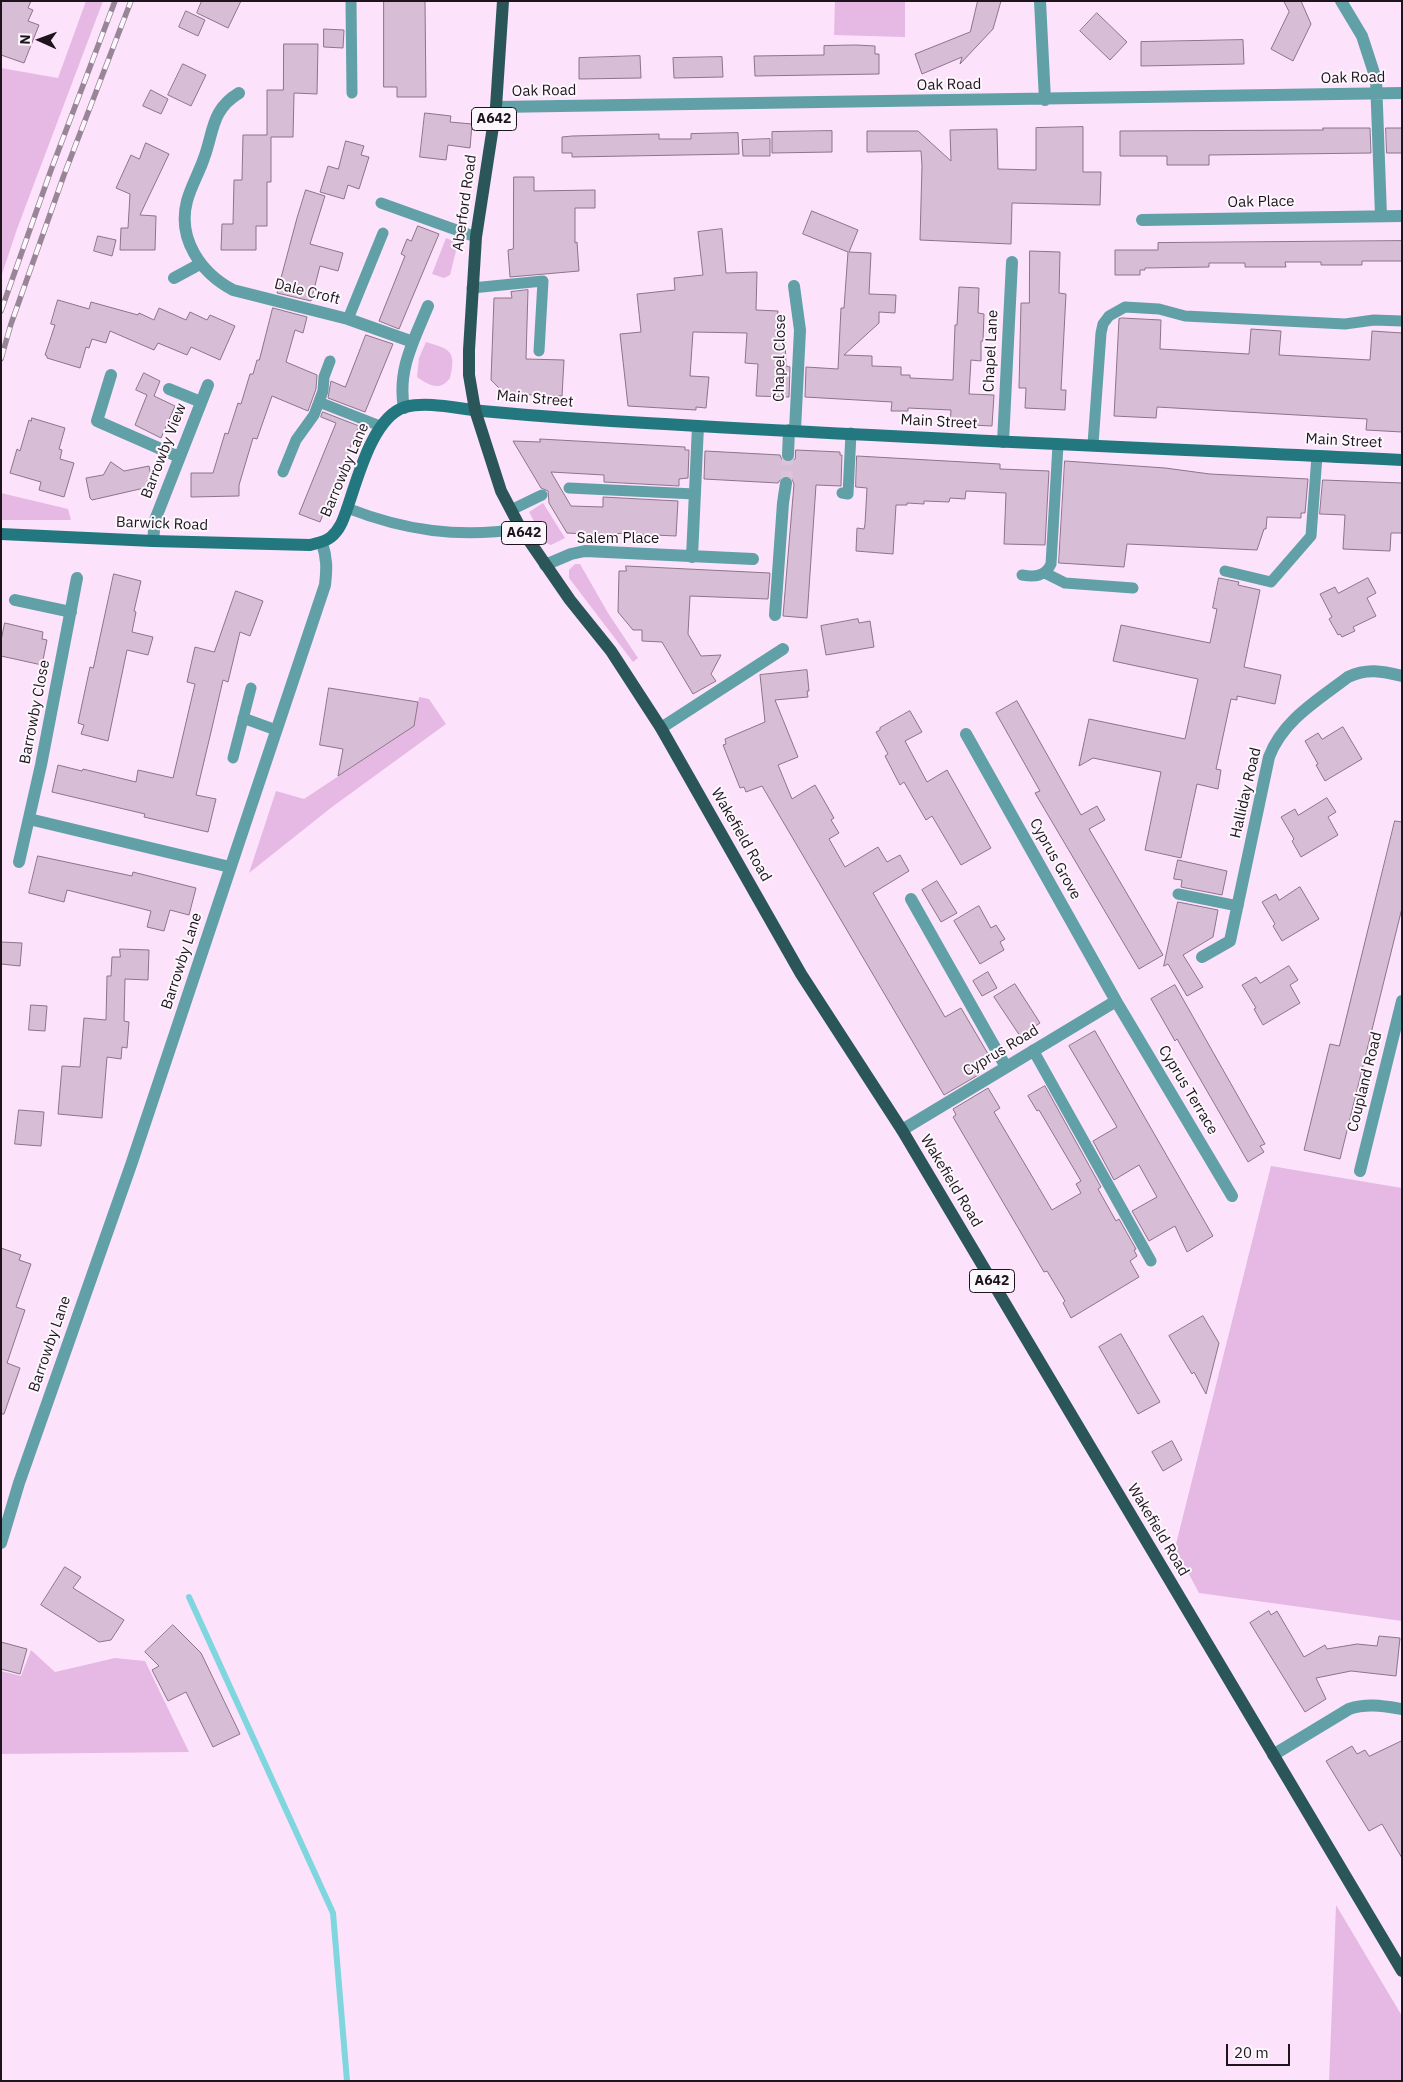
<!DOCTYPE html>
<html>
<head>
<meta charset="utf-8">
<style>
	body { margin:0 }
	#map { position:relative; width:1403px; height:2082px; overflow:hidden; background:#fde2fb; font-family:"IBM Plex Sans",sans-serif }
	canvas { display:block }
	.frame { position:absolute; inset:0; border:2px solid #1e141d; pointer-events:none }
	.north { position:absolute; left:15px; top:15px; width:50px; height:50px; -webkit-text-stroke:4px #fcf7fc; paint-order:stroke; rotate:272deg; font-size:14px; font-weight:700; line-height:20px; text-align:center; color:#1e141d }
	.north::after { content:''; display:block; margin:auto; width:18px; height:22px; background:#1e141d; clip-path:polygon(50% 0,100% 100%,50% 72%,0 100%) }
	.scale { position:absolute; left:1226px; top:2044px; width:64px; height:22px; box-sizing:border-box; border:2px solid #1e141d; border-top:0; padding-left:6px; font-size:15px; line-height:18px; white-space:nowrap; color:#1e141d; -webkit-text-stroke:4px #fcf7fc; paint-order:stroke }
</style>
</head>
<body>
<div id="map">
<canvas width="1403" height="2082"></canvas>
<div class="frame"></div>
<div class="north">N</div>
<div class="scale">20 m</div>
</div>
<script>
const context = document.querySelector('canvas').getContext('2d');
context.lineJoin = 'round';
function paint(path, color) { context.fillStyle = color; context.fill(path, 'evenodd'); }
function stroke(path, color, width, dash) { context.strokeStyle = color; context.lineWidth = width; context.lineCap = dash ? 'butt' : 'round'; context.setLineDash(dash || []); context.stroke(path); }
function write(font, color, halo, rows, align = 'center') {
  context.font = font + ' "IBM Plex Sans",sans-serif'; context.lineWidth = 4; context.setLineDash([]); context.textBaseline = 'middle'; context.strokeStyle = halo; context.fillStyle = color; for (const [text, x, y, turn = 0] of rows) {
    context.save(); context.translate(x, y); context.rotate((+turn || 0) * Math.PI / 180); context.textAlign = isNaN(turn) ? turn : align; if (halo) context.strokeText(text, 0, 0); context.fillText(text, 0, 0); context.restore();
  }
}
paint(new Path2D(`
	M 86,1 L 103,1 L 17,229 L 1,277 L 1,68 L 58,78 Z
	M 835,1 L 905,1 L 905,37 L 834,35 Z
	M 446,238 L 458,243 L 450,275 L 444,278 L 432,274 Z
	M 426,342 C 449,349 457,350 450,378 C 440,392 429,385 417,377 L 419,358 Z
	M 1,493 L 68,509 L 71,520 L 1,520 Z
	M 543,503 L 565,538 L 551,545 L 546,543 L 529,512 Z
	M 575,564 L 580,564 L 608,613 L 638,658 L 633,662 L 569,578 L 569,570 Z
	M 419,697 L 429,699 L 446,724 L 332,807 L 249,873 L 276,791 L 304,799 L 414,726 Z
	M 1271,1166 L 1402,1188 L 1402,1621 L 1199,1593 L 1175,1548 Z
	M 31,1650 L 55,1672 L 115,1658 L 145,1661 L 189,1752 L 1,1754 L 1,1671 L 21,1676 Z
	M 1336,1905 L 1402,2016 L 1402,2081 L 1329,2081 Z`), '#e6b9e4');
stroke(new Path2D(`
	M 189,1597 L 333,1913 L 347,2081`), '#7fd6de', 6);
const building = new Path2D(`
	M 1,1 L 31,1 L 28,8 L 33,10 L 28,21 L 39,25 L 24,63 L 1,55 Z
	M 202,1 L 241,1 L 228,28 L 197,13 Z
	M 384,1 L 425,1 L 426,97 L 397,97 L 397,87 L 384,87 Z
	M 978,1 L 1001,1 L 993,29 L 960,64 L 962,57 L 922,74 L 915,54 L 970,32 Z
	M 1284,1 L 1301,1 L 1311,24 L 1293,61 L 1271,49 L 1289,12 Z
	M 186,11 L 205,20 L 198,36 L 179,27 Z
	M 1097,13 L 1127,42 L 1110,60 L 1080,31 Z
	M 324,29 L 344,30 L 343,48 L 324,47 Z
	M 1243,40 L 1244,64 L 1141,66 L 1141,42 Z
	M 284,44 L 318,44 L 317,94 L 294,93 L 293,137 L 271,137 L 271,182 L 267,182 L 267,226 L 256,226 L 256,250 L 221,250 L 222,224 L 233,224 L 234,180 L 242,180 L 243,135 L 267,135 L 267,90 L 283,90 Z
	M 856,45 L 875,46 L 875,54 L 879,54 L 879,74 L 755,76 L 754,56 L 824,55 L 824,46 Z
	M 640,56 L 641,78 L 579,79 L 579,58 Z
	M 722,57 L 723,77 L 674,78 L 673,58 Z
	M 183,64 L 206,75 L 191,106 L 168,95 Z
	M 151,90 L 168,99 L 161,114 L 143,106 Z
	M 425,113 L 451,116 L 450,122 L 472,124 L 470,148 L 448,145 L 446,160 L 420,157 Z
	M 1083,127 L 1083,172 L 1101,172 L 1100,205 L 1012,203 L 1011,244 L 920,240 L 922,166 L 921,151 L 867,152 L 867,131 L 918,131 L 951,161 L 950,130 L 997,129 L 998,169 L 1036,170 L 1036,128 Z
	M 1323,128 L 1370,128 L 1371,153 L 1209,155 L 1209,165 L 1167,165 L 1167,156 L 1120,156 L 1120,131 L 1323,130 Z
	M 1386,128 L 1402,128 L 1402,153 L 1387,153 Z
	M 832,131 L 832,152 L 772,153 L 772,132 Z
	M 738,133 L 739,154 L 572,157 L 572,153 L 562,153 L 562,137 L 572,136 L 659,134 L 659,139 L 691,139 L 691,134 Z
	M 770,139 L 770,156 L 743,156 L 742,140 Z
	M 346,141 L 364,146 L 361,155 L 369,157 L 359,189 L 348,185 L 344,199 L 320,192 L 328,166 L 338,169 Z
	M 146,143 L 169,154 L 140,215 L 156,216 L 155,250 L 120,250 L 121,228 L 128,228 L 130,194 L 116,188 L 131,155 L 139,159 Z
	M 514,177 L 534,177 L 534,191 L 595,190 L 595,208 L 575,208 L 575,243 L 577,242 L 579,271 L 510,277 L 508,250 L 513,249 Z
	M 306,190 L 325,196 L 310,244 L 343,253 L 338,271 L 320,266 L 311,301 L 277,293 L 297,218 Z
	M 812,211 L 858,230 L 849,252 L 871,253 L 869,294 L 896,295 L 895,313 L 879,312 L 879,323 L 844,355 L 872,356 L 872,366 L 901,367 L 901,375 L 910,375 L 910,378 L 953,380 L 955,325 L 957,325 L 959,287 L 979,288 L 978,313 L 984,314 L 983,341 L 981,341 L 981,361 L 971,360 L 969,394 L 994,395 L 992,426 L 950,424 L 951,410 L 908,408 L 908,411 L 891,411 L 892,402 L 805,397 L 806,367 L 838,369 L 841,308 L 844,308 L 848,252 L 803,234 Z
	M 418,226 L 439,234 L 399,329 L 379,321 L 405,256 L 401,254 L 407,239 L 411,241 Z
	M 722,229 L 726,273 L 757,272 L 756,310 L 778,311 L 776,338 L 785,339 L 786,366 L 790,367 L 789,397 L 756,396 L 758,364 L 745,363 L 747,333 L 693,332 L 690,376 L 709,377 L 706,408 L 696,407 L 696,410 L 628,406 L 620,334 L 641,332 L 637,294 L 675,290 L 674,278 L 703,275 L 698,232 Z
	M 98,236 L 116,240 L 112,256 L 94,251 Z
	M 1402,241 L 1402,261 L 1362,261 L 1362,265 L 1321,265 L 1321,262 L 1285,262 L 1286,267 L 1245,267 L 1245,263 L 1209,263 L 1209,267 L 1145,268 L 1145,270 L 1140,270 L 1140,275 L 1115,275 L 1115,250 L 1158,250 L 1158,243 Z
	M 1030,251 L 1060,252 L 1059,293 L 1066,294 L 1061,390 L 1066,390 L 1065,410 L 1025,408 L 1026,388 L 1019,388 L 1021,303 L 1029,303 Z
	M 528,290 L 526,359 L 564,360 L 562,396 L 505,394 L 491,380 L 494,298 L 512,298 L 511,292 Z
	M 58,300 L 89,309 L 91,302 L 138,315 L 139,313 L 154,320 L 159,308 L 186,320 L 190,312 L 207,320 L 210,315 L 235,326 L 220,360 L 191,347 L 187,355 L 158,343 L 154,350 L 110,331 L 106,343 L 92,339 L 89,348 L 86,347 L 80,368 L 47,358 L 47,356 L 45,355 L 55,325 L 51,324 Z
	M 273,308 L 307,317 L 303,333 L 295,330 L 286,362 L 317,375 L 316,389 L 308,411 L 272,396 L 257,439 L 253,438 L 239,485 L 239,496 L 191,497 L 191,473 L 213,473 L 225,433 L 228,434 L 238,403 L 241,404 L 250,374 L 253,374 L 257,360 L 259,360 Z
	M 1122,318 L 1161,320 L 1160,349 L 1249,354 L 1251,329 L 1281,331 L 1279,355 L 1370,360 L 1372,331 L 1402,333 L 1402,432 L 1366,430 L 1367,419 L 1157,407 L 1156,418 L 1114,416 L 1119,319 Z
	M 366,335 L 393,344 L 365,412 L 328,398 L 331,381 L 345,387 Z
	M 144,373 L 160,381 L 154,396 L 175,406 L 161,438 L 135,425 L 147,395 L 136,390 Z
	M 323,412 L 359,426 L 320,522 L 299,514 L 336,423 L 321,417 Z
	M 32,418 L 65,428 L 59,449 L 62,450 L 60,459 L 74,463 L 64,497 L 39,490 L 41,482 L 10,473 L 17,449 L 20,451 L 29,420 L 31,421 Z
	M 540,439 L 685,447 L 685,450 L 689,450 L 688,478 L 679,479 L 679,486 L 604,482 L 604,475 L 551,472 L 571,506 L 603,507 L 603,497 L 678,501 L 676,536 L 633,534 L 633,532 L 605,535 L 567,533 L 549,503 L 548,491 L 541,488 L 513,441 L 540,442 Z
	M 796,450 L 840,452 L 840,455 L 842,455 L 841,486 L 816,485 L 807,618 L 783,616 L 794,484 L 791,477 L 783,476 L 778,483 L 704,479 L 705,451 L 780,455 L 783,462 L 788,463 L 795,459 Z
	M 857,456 L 1000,464 L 1000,469 L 1049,471 L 1045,545 L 1004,544 L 1006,493 L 966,491 L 965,499 L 950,498 L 949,502 L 924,501 L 924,504 L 907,503 L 907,505 L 896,505 L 893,554 L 856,551 L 857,528 L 864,529 L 865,524 L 867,488 L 856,487 Z
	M 1065,461 L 1165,468 L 1210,474 L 1308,479 L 1305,513 L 1301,513 L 1301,518 L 1267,517 L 1266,529 L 1264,529 L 1257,550 L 1127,544 L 1124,567 L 1059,563 Z
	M 111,462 L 124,471 L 149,466 L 153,486 L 92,500 L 90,498 L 86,478 L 103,475 Z
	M 1323,480 L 1402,483 L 1402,533 L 1391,533 L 1390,551 L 1343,549 L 1345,515 L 1320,514 Z
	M 626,566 L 770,573 L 768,599 L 690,596 L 688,634 L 701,656 L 721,655 L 711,674 L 716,681 L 693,694 L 662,642 L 642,641 L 642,630 L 633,630 L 618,612 L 619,571 L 626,571 Z
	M 114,574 L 141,581 L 134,611 L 136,612 L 132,632 L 153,637 L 148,655 L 127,650 L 108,741 L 81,734 L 84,725 L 78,723 L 90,667 L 93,668 Z
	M 1219,578 L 1239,582 L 1238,585 L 1260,590 L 1244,667 L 1281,675 L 1275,704 L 1237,696 L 1237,700 L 1231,699 L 1216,769 L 1221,770 L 1218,789 L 1197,784 L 1181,858 L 1145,850 L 1161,772 L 1093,758 L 1079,766 L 1089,719 L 1185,739 L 1198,679 L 1113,661 L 1118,639 L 1121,625 L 1210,643 L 1217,609 L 1213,608 Z
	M 1368,578 L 1376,593 L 1367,598 L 1376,616 L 1353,627 L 1355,631 L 1342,637 L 1340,634 L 1338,635 L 1329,619 L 1332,617 L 1320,594 L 1335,587 L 1338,593 Z
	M 236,591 L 263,601 L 250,636 L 240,632 L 228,682 L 223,680 L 211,732 L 196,795 L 216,799 L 208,832 L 144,817 L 145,814 L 52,792 L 58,765 L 82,771 L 83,769 L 136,782 L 138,770 L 173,778 L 195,684 L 187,682 L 195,647 L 214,652 Z
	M 858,619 L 859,623 L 870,621 L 874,647 L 826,655 L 821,626 Z
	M 5,623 L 43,632 L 42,639 L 47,640 L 42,665 L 1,656 L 1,641 Z
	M 807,670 L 809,691 L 807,691 L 808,697 L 775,700 L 798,757 L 778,765 L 792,799 L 815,785 L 834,818 L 831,820 L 839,833 L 829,839 L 845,867 L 878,847 L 887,862 L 900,855 L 909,871 L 873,893 L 945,1017 L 961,1008 L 991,1059 L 976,1068 L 980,1074 L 944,1095 L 762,786 L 746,792 L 744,787 L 740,788 L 723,745 L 726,744 L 725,739 L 765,722 L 760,675 Z
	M 329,688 L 418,702 L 414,726 L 338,776 L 343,749 L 320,745 Z
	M 1017,701 L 1081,815 L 1097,806 L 1105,820 L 1089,829 L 1163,955 L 1139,969 L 1035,793 L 1040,791 L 996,713 Z
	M 910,711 L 922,732 L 905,741 L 927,782 L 947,770 L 991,848 L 961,865 L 932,816 L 926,820 L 904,782 L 900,785 L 885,756 L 888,754 L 876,732 L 880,730 L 880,728 Z
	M 1343,727 L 1362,759 L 1325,781 L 1316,765 L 1318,764 L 1305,741 L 1318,733 L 1322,739 Z
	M 1327,798 L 1336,812 L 1328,817 L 1338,835 L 1301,857 L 1292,841 L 1294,839 L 1281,817 L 1295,809 L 1298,815 Z
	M 1395,821 L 1402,822 L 1402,908 L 1340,1159 L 1304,1150 L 1330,1044 L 1339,1046 Z
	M 38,856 L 132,876 L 133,872 L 196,888 L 189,915 L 170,910 L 164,931 L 147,927 L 151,911 L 67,890 L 64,902 L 29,893 Z
	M 1178,860 L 1227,871 L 1222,895 L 1181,887 L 1182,880 L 1174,879 Z
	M 937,881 L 957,913 L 941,922 L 922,890 Z
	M 1300,887 L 1319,919 L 1282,941 L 1273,926 L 1275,924 L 1262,902 L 1276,894 L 1279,900 Z
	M 1178,902 L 1218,910 L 1213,937 L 1183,955 L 1203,987 L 1187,996 L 1168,964 L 1164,966 Z
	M 979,906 L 991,928 L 996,925 L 1005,939 L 1000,942 L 1004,950 L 980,964 L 954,921 Z
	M 1,942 L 22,943 L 20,966 L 1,964 Z
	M 120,949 L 149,950 L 148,980 L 125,979 L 124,1021 L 129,1022 L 127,1048 L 122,1047 L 121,1059 L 107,1057 L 102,1118 L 58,1114 L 62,1066 L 80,1067 L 84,1018 L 106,1020 L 107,976 L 111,976 L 112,957 L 120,957 Z
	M 1289,966 L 1298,980 L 1290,985 L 1300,1003 L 1263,1025 L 1254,1009 L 1256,1008 L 1242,985 L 1256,977 L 1260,983 Z
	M 988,972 L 997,988 L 982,996 L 973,981 Z
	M 1015,984 L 1040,1023 L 1020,1036 L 994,997 Z
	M 1175,985 L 1265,1144 L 1260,1146 L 1264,1152 L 1248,1162 L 1177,1039 L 1175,1041 L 1151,999 Z
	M 31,1005 L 47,1006 L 45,1031 L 29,1030 Z
	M 1095,1031 L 1213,1236 L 1187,1252 L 1175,1226 L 1149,1241 L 1132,1211 L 1157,1197 L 1139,1165 L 1114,1180 L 1093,1141 L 1117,1127 L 1069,1046 Z
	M 1045,1086 L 1101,1187 L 1098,1189 L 1116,1221 L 1119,1219 L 1136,1249 L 1134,1250 L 1137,1256 L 1130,1261 L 1139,1277 L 1071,1318 L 1063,1303 L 1065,1301 L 1047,1271 L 1044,1272 L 953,1117 L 956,1115 L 953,1109 L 988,1088 L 1000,1108 L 994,1112 L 1052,1210 L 1081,1193 L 1076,1184 L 1081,1181 L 1039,1110 L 1037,1111 L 1028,1096 Z
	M 19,1110 L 44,1112 L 41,1146 L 15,1144 Z
	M 1,1248 L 21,1255 L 19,1260 L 31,1264 L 16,1307 L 25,1310 L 7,1363 L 20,1368 L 4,1414 L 1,1414 Z
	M 1203,1316 L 1219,1343 L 1206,1394 L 1194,1372 L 1192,1374 L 1169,1336 Z
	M 1121,1334 L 1160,1402 L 1138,1414 L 1099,1347 Z
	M 1172,1441 L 1182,1460 L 1163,1471 L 1152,1452 Z
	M 65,1567 L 81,1577 L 73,1588 L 124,1620 L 111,1640 L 99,1642 L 41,1605 Z
	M 1269,1611 L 1271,1615 L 1277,1611 L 1304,1657 L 1325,1645 L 1327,1649 L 1357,1644 L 1377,1646 L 1379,1636 L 1400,1638 L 1396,1676 L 1351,1671 L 1316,1678 L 1326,1699 L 1305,1712 L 1250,1623 Z
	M 173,1625 L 201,1653 L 240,1734 L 213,1747 L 186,1692 L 168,1701 L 152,1670 L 159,1666 L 145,1652 Z
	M 1,1642 L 27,1649 L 20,1674 L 1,1669 Z
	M 1402,1741 L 1402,1858 L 1382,1824 L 1369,1831 L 1326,1761 L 1352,1746 L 1357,1754 L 1365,1750 L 1369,1756 Z`);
paint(building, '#d7bdd5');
stroke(building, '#8c748a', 1);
stroke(new Path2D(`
	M 786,483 L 788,455`), '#dcc3da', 12, [12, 6]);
stroke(new Path2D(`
	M 351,1 L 352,93
	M 381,203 L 476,237
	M 472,288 L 543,281 L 539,351
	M 348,319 L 383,233
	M 319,402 L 380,426
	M 1093,444 L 1101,333 L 1103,324 L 1109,316 L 1125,307 L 1159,309 L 1185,316 L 1345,324 L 1374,320 L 1402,321
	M 283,472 L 296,440 L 314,415 L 323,391 L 324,377 L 330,361
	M 569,488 L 695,494
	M 842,493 L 848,494 L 851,433
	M 347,508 C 406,531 458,538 521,529
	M 511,510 L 542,495
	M 1225,571 L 1271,582 L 1311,536 L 1317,456
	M 1045,573 L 1065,583 L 1133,588
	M 1022,575 C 1034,577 1045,577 1051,564 L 1058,445
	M 243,718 L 276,730
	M 233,758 L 251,688
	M 1178,894 L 1238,906
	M 1033,1050 L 1151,1261`), '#62a0a7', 11);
stroke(new Path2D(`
	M 1040,1 L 1045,100
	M 1341,1 L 1362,36 L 1376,79 L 1381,216
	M 239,93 C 211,110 214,131 204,158 C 199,173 191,186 187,201 C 177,239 201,273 233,290 L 348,319 L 413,342
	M 496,107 L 1402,93
	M 1142,220 L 1402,216
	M 174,278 L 200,264
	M 794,286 L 800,330 L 795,430
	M 111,375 L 97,421 L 179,457
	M 169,389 L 201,402
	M 404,408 C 397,370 414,340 428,306
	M 1003,442 L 1012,262
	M 788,455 L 789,430
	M 153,541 L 155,520 L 208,385
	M 692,557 L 698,426
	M 545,565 L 571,554 L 585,551 L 753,559
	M 15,600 L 71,612
	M 775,615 L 783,503 L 786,483
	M 661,728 L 783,649
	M 966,734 L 1116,1001 L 1232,1196
	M 29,819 L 230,867
	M 19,862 L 41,765 L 77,578
	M 911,899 L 1006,1067
	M 1202,957 L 1230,941 L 1269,757 C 1283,720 1318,700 1348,677 C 1367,668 1382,671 1402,676
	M 902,1130 L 1116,1001
	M 1360,1171 L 1402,1001
	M 1,1543 L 19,1483 L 131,1165 L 325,585 C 327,569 327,558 322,543
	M 1273,1755 L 1349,1709 C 1367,1703 1383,1706 1402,1709`), '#62a0a7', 12);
stroke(new Path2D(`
	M 1,534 L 153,541 L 310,545 C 317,543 325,542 331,537 C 341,529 344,517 348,506 C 358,477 373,417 405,407 C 429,401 458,409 482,411 C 536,416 591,420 646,423 C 898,438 1150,448 1402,460`), '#237880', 12);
stroke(new Path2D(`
	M 503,1 L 496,107 L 476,237 L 469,350 L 469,375 L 475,410 L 501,491 L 521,529 L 570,600 L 611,651 L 661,728 L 801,974 L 902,1130 L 1402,1971`), '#2a565a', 12);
const rail = new Path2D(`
	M 1,311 L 51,170 L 115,1
	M 1,359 L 11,324 L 64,175 L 131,1`);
stroke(rail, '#988597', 5.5);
stroke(rail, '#fcf7fc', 4, [11]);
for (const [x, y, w] of [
	[494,119,45],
	[524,533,45],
	[992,1281,45]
]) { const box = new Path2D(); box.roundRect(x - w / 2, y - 11.5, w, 23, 4); context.fillStyle = '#fcf7fc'; context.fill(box); stroke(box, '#1e141d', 1); }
write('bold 14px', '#1e141d', null, [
	["A642",494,119],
	["A642",524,533],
	["A642",992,1281]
]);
write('15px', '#1e141d', '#fcf7fc', [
	["Oak Road",1353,78,-1],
	["Oak Road",949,85,-1],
	["Oak Road",544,91,-1],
	["Oak Place",1261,202,-1],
	["Aberford Road",465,203,-82],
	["Dale Croft",307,292,14],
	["Chapel Lane",991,351,-87],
	["Chapel Close",780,358,-89],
	["Main Street",535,399,5],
	["Main Street",939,422,3],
	["Main Street",1344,441,3],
	["Barrowby View",164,451,-69],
	["Barrowby Lane",345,470,-67],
	["Barwick Road",162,524,2],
	["Salem Place",618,539],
	["Barrowby Close",35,712,-79],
	["Halliday Road",1246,793,-77],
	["Wakefield Road",741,835,60],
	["Cyprus Grove",1055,859,61],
	["Barrowby Lane",182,961,-72],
	["Cyprus Road",1001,1051,-31],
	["Coupland Road",1365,1082,-76],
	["Cyprus Terrace",1188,1090,59],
	["Wakefield Road",951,1181,59],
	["Barrowby Lane",50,1344,-71],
	["Wakefield Road",1158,1530,59]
]);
</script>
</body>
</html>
